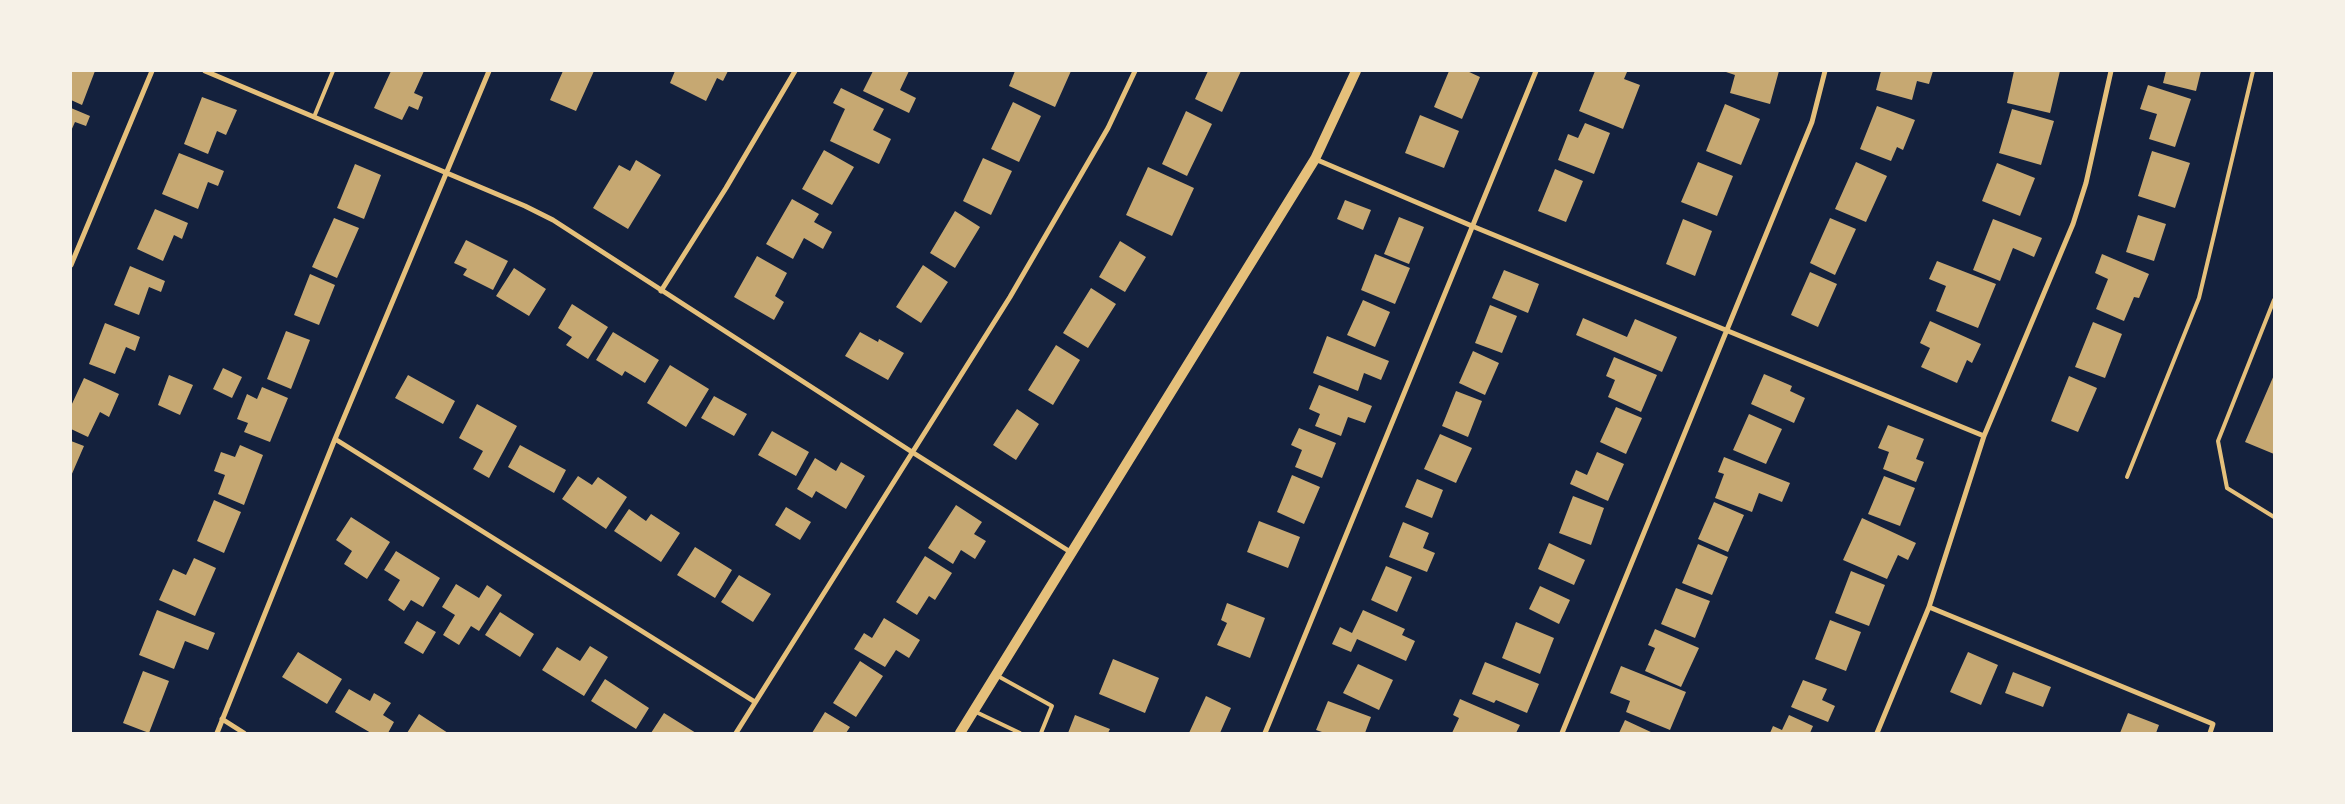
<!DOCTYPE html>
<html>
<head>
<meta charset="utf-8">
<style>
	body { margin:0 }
	#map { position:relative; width:2345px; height:804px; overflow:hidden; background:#14213d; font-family:"Archivo Narrow",sans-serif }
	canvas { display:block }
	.frame { position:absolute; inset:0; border:72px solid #f6f1e7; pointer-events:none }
</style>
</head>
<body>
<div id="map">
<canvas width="2345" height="804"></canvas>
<div class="frame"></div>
</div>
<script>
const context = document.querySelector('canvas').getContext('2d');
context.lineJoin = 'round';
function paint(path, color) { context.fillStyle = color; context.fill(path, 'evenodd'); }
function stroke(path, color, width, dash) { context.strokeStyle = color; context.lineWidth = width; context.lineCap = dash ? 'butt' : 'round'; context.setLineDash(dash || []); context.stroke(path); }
paint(new Path2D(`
	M 71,71 L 95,71 L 82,105 L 71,100 Z
	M 391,71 L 424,71 L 414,93 L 423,97 L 418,110 L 409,106 L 402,120 L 374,108 Z
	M 563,71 L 594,71 L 576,111 L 550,100 Z
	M 675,71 L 728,71 L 723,81 L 717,78 L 706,101 L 670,83 Z
	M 873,71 L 909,71 L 900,90 L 916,98 L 909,113 L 863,91 Z
	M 1015,71 L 1071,71 L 1055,107 L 1009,86 Z
	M 1208,71 L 1241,71 L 1222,112 L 1195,99 Z
	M 1449,71 L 1467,71 L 1480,77 L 1462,119 L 1434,107 Z
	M 1595,71 L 1624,71 L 1627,72 L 1624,79 L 1640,85 L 1623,129 L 1579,111 Z
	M 1723,71 L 1779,71 L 1770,104 L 1730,93 L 1735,75 Z
	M 1881,71 L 1933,71 L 1929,84 L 1917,81 L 1912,100 L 1876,90 Z
	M 2014,71 L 2060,71 L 2050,113 L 2007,103 Z
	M 2166,71 L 2201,71 L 2196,91 L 2163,83 Z
	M 2148,85 L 2191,99 L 2175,147 L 2149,139 L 2157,114 L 2140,109 Z
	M 841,88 L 884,109 L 873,130 L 891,139 L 879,164 L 830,141 L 845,109 L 833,103 Z
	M 202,97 L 237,110 L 226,135 L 217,131 L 208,154 L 184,144 Z
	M 1013,102 L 1041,116 L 1019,162 L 991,149 Z
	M 1725,104 L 1760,119 L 1741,165 L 1706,151 Z
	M 1877,106 L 1915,120 L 1903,150 L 1897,147 L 1891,161 L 1860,149 Z
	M 71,108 L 90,116 L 86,126 L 75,122 L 71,131 Z
	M 2012,109 L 2054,121 L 2041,165 L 1999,153 Z
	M 1186,111 L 1212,124 L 1187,176 L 1162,164 Z
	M 1420,115 L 1459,131 L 1444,168 L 1405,153 Z
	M 1585,123 L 1610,133 L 1594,174 L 1558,160 L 1568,134 L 1578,138 Z
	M 824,150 L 854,167 L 832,205 L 802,189 Z
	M 2152,151 L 2190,163 L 2175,208 L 2138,196 Z
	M 179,153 L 224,171 L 218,186 L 208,182 L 198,209 L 162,194 Z
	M 983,158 L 1012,171 L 991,215 L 963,201 Z
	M 636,160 L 661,175 L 628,229 L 593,208 L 619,165 L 630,171 Z
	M 1698,162 L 1733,176 L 1717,216 L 1681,202 Z
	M 1856,162 L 1887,176 L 1866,222 L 1835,209 Z
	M 1997,163 L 2035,178 L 2020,216 L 1982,201 Z
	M 355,164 L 381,175 L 364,219 L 337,208 Z
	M 1148,167 L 1194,188 L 1172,236 L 1126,215 Z
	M 1555,169 L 1583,181 L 1566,222 L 1538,211 Z
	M 792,199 L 819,214 L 814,222 L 832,232 L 823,249 L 804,238 L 793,259 L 766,244 Z
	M 1345,200 L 1371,210 L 1363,230 L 1337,219 Z
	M 155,209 L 188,223 L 182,239 L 174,235 L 163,261 L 137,249 Z
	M 955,211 L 980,227 L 955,268 L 930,253 Z
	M 2138,215 L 2166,224 L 2154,261 L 2126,252 Z
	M 1399,217 L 1424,227 L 1409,264 L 1384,254 Z
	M 334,218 L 359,228 L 337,278 L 312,267 Z
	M 1830,218 L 1856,229 L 1835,275 L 1810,263 Z
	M 1683,219 L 1712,231 L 1695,276 L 1666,264 Z
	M 1993,219 L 2042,238 L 2034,257 L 2013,248 L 2000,281 L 1973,270 Z
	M 466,240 L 508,261 L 493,290 L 463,275 L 467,269 L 454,263 Z
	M 1120,241 L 1146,257 L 1125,292 L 1099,277 Z
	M 1375,254 L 1410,268 L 1395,304 L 1361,290 Z
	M 2102,254 L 2149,274 L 2139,298 L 2134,297 L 2124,321 L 2096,309 L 2108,279 L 2095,273 Z
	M 757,256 L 787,273 L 775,296 L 784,302 L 774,320 L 734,297 Z
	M 1937,261 L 1996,284 L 1978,328 L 1936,311 L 1946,286 L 1929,279 Z
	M 923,265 L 948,282 L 921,323 L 896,307 Z
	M 130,266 L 165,281 L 161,292 L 149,287 L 139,315 L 114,305 Z
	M 514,268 L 546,289 L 529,316 L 496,296 Z
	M 1504,270 L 1539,284 L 1528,313 L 1492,298 Z
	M 1810,272 L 1837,284 L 1818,327 L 1791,315 Z
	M 310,274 L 335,285 L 319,325 L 294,315 Z
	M 1091,288 L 1116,304 L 1088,348 L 1063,333 Z
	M 1363,300 L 1390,312 L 1375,347 L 1347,335 Z
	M 572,304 L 608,327 L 588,359 L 566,345 L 572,337 L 558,328 Z
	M 1490,305 L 1517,316 L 1502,353 L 1475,343 Z
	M 1583,318 L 1627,337 L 1635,319 L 1677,337 L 1662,372 L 1576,335 Z
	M 1930,321 L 1981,344 L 1972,363 L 1967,360 L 1957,383 L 1921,367 L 1930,348 L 1920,343 Z
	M 2093,322 L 2122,334 L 2105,378 L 2075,367 Z
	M 105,323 L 140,337 L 135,351 L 126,347 L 115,374 L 89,364 Z
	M 286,331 L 310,340 L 291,389 L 267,379 Z
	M 613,332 L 659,360 L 645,383 L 625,371 L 622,376 L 596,360 Z
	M 860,332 L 878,342 L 879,339 L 904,353 L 888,380 L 845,356 Z
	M 1327,336 L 1389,361 L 1381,380 L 1364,373 L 1358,391 L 1313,373 Z
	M 1056,345 L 1080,360 L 1053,405 L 1028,390 Z
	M 1473,351 L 1499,363 L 1485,395 L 1459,383 Z
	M 1614,357 L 1657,375 L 1641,412 L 1608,397 L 1615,380 L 1606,376 Z
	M 670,365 L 709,389 L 686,427 L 647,403 Z
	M 223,368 L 242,377 L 232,398 L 213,389 Z
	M 1764,374 L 1792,386 L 1790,391 L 1805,398 L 1794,423 L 1751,404 Z
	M 169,375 L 193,385 L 180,415 L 158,405 Z
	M 408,375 L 455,401 L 443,424 L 395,398 Z
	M 2274,375 L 2274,454 L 2245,442 Z
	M 2069,376 L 2097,388 L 2078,432 L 2051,421 Z
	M 84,378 L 119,394 L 109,417 L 100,412 L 88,437 L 71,429 L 71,406 Z
	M 1319,385 L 1372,406 L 1365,423 L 1348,417 L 1341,436 L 1315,426 L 1320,414 L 1309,409 Z
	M 262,387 L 288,398 L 270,442 L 244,432 L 248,423 L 237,419 L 247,394 L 257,399 Z
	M 1456,391 L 1482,401 L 1468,437 L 1442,426 Z
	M 714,396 L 747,414 L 734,436 L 701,418 Z
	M 477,404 L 517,426 L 489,478 L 473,469 L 483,451 L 459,438 Z
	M 1616,407 L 1642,418 L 1626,454 L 1600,442 Z
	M 1017,409 L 1039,424 L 1016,460 L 993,445 Z
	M 1749,414 L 1782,429 L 1766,464 L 1733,450 Z
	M 1888,425 L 1924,439 L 1916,459 L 1924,462 L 1916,482 L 1883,469 L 1889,452 L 1878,448 Z
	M 1299,428 L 1336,443 L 1322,478 L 1295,467 L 1302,450 L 1291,445 Z
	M 772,431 L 809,452 L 796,476 L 758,455 Z
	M 1440,434 L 1472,448 L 1456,483 L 1424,469 Z
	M 71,441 L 84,446 L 71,476 Z
	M 240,445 L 263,455 L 244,505 L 218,494 L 225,475 L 214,471 L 221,452 L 235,457 Z
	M 520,445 L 566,470 L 554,493 L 508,467 Z
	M 1597,452 L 1624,464 L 1608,501 L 1570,484 L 1576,470 L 1587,475 Z
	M 1724,457 L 1790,483 L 1782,502 L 1759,493 L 1752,512 L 1715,498 L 1724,474 L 1718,472 Z
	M 815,458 L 836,471 L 841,462 L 865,476 L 846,509 L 816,491 L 812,498 L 797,489 Z
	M 1292,475 L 1320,487 L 1304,524 L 1277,512 Z
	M 578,476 L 592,485 L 598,477 L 627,497 L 606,529 L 562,499 Z
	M 1884,476 L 1915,488 L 1900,526 L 1868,514 Z
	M 1417,479 L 1443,490 L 1432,518 L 1405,507 Z
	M 1573,496 L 1604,508 L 1591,545 L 1559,533 Z
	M 214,500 L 241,512 L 224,553 L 197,541 Z
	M 1714,502 L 1744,515 L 1728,552 L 1698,539 Z
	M 956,505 L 982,522 L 974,534 L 986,541 L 975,559 L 961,550 L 953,564 L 928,548 Z
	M 786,507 L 811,522 L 800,540 L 775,525 Z
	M 629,509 L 646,521 L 651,514 L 680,533 L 661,562 L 614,531 Z
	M 351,517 L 390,542 L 367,579 L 344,564 L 352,551 L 336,540 Z
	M 1862,518 L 1916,543 L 1908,560 L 1898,555 L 1887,579 L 1843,560 Z
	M 1259,521 L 1300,537 L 1288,568 L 1247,552 Z
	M 1403,522 L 1429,533 L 1423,548 L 1435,553 L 1427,572 L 1389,557 Z
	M 1549,543 L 1585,560 L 1574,585 L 1538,569 Z
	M 1698,544 L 1728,557 L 1712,595 L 1682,583 Z
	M 695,547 L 732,570 L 715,598 L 677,575 Z
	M 396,551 L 440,578 L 423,607 L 411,600 L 404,611 L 388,600 L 400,580 L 384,570 Z
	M 925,556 L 952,573 L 935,600 L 929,596 L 917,615 L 896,602 Z
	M 194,558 L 216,568 L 195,616 L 159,600 L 173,569 L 186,575 Z
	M 1386,566 L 1412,577 L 1397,612 L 1371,600 Z
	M 1851,571 L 1885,585 L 1869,626 L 1835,613 Z
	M 739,575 L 771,594 L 753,622 L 721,602 Z
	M 456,584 L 479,598 L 487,585 L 502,595 L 479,631 L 471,626 L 459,645 L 443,635 L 455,615 L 442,607 Z
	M 1540,586 L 1570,600 L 1559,624 L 1529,609 Z
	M 1676,588 L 1710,601 L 1695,638 L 1661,624 Z
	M 1227,603 L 1265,618 L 1250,658 L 1217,645 L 1227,623 L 1221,620 Z
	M 157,610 L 215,633 L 208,650 L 185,641 L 174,669 L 139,655 Z
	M 1363,610 L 1405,629 L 1402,635 L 1415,641 L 1406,661 L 1357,639 L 1351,652 L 1332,644 L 1340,627 L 1352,633 Z
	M 500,612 L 534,634 L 520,657 L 485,635 Z
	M 884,618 L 920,640 L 909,658 L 896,650 L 885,667 L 854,649 L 864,633 L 872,638 Z
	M 1830,620 L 1861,632 L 1846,671 L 1815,659 Z
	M 417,621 L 436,632 L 423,654 L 404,643 Z
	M 1516,622 L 1554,638 L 1540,674 L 1502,658 Z
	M 1655,629 L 1699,648 L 1681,687 L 1645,671 L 1655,648 L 1648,645 Z
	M 590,646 L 608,657 L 584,696 L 542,670 L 557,647 L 580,661 Z
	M 298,652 L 342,679 L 327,704 L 282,677 Z
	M 1968,652 L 1998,665 L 1981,705 L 1950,692 Z
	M 1113,659 L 1159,678 L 1145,713 L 1099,694 Z
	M 860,661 L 883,676 L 856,717 L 833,703 Z
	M 1485,662 L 1539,684 L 1527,713 L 1496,700 L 1494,703 L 1472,694 Z
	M 1358,664 L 1393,680 L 1379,710 L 1343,693 Z
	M 1621,666 L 1686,692 L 1670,730 L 1626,712 L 1630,701 L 1610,693 Z
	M 143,671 L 169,681 L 149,733 L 123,723 Z
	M 2013,672 L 2051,687 L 2043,707 L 2005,693 Z
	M 605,679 L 649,708 L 636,729 L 591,701 Z
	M 1803,680 L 1827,689 L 1822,700 L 1835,706 L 1828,722 L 1791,707 Z
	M 349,689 L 370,701 L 374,693 L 391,703 L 383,715 L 394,722 L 388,733 L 371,733 L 335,712 Z
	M 1206,696 L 1231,708 L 1220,733 L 1189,733 Z
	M 1460,699 L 1520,725 L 1516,733 L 1452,733 L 1459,718 L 1453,715 Z
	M 1328,701 L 1371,717 L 1365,733 L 1325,733 L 1316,730 Z
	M 825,712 L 850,727 L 846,733 L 812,733 Z
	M 664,713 L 696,733 L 651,733 Z
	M 2128,713 L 2159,725 L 2156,733 L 2120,733 Z
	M 419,714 L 448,733 L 407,733 Z
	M 1075,715 L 1110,729 L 1108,733 L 1068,733 Z
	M 1789,715 L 1813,726 L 1810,733 L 1770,733 L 1773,726 L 1782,730 Z
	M 1625,720 L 1653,733 L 1619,733 Z`), '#c6a872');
stroke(new Path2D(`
	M 314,117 L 333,71
	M 2274,300 L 2218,441 L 2227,488 L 2274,517
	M 2127,477 L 2199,298 L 2253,71
	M 996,675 L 1052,706 L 1041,733
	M 976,712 L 1020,733`), '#e5c07b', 4);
stroke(new Path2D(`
	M 205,71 L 525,206 L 553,220 L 912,452 L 1072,553
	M 1315,159 L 1472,226 L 1984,436
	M 71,265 L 152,71
	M 661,291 L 726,188 L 795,71
	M 335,439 L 755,702
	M 1929,607 L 2213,724 L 2210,733
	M 222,719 L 244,733
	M 217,733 L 335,439 L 489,71
	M 736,733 L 1010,297 L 1108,128 L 1135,71
	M 1265,733 L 1536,71
	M 1562,733 L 1812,122 L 1825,71
	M 1877,733 L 1929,607 L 1984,436 L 2073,224 L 2086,183 L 2111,71`), '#e5c07b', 5);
stroke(new Path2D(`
	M 960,733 L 1315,159 L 1356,71`), '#e5c07b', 10);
</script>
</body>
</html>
